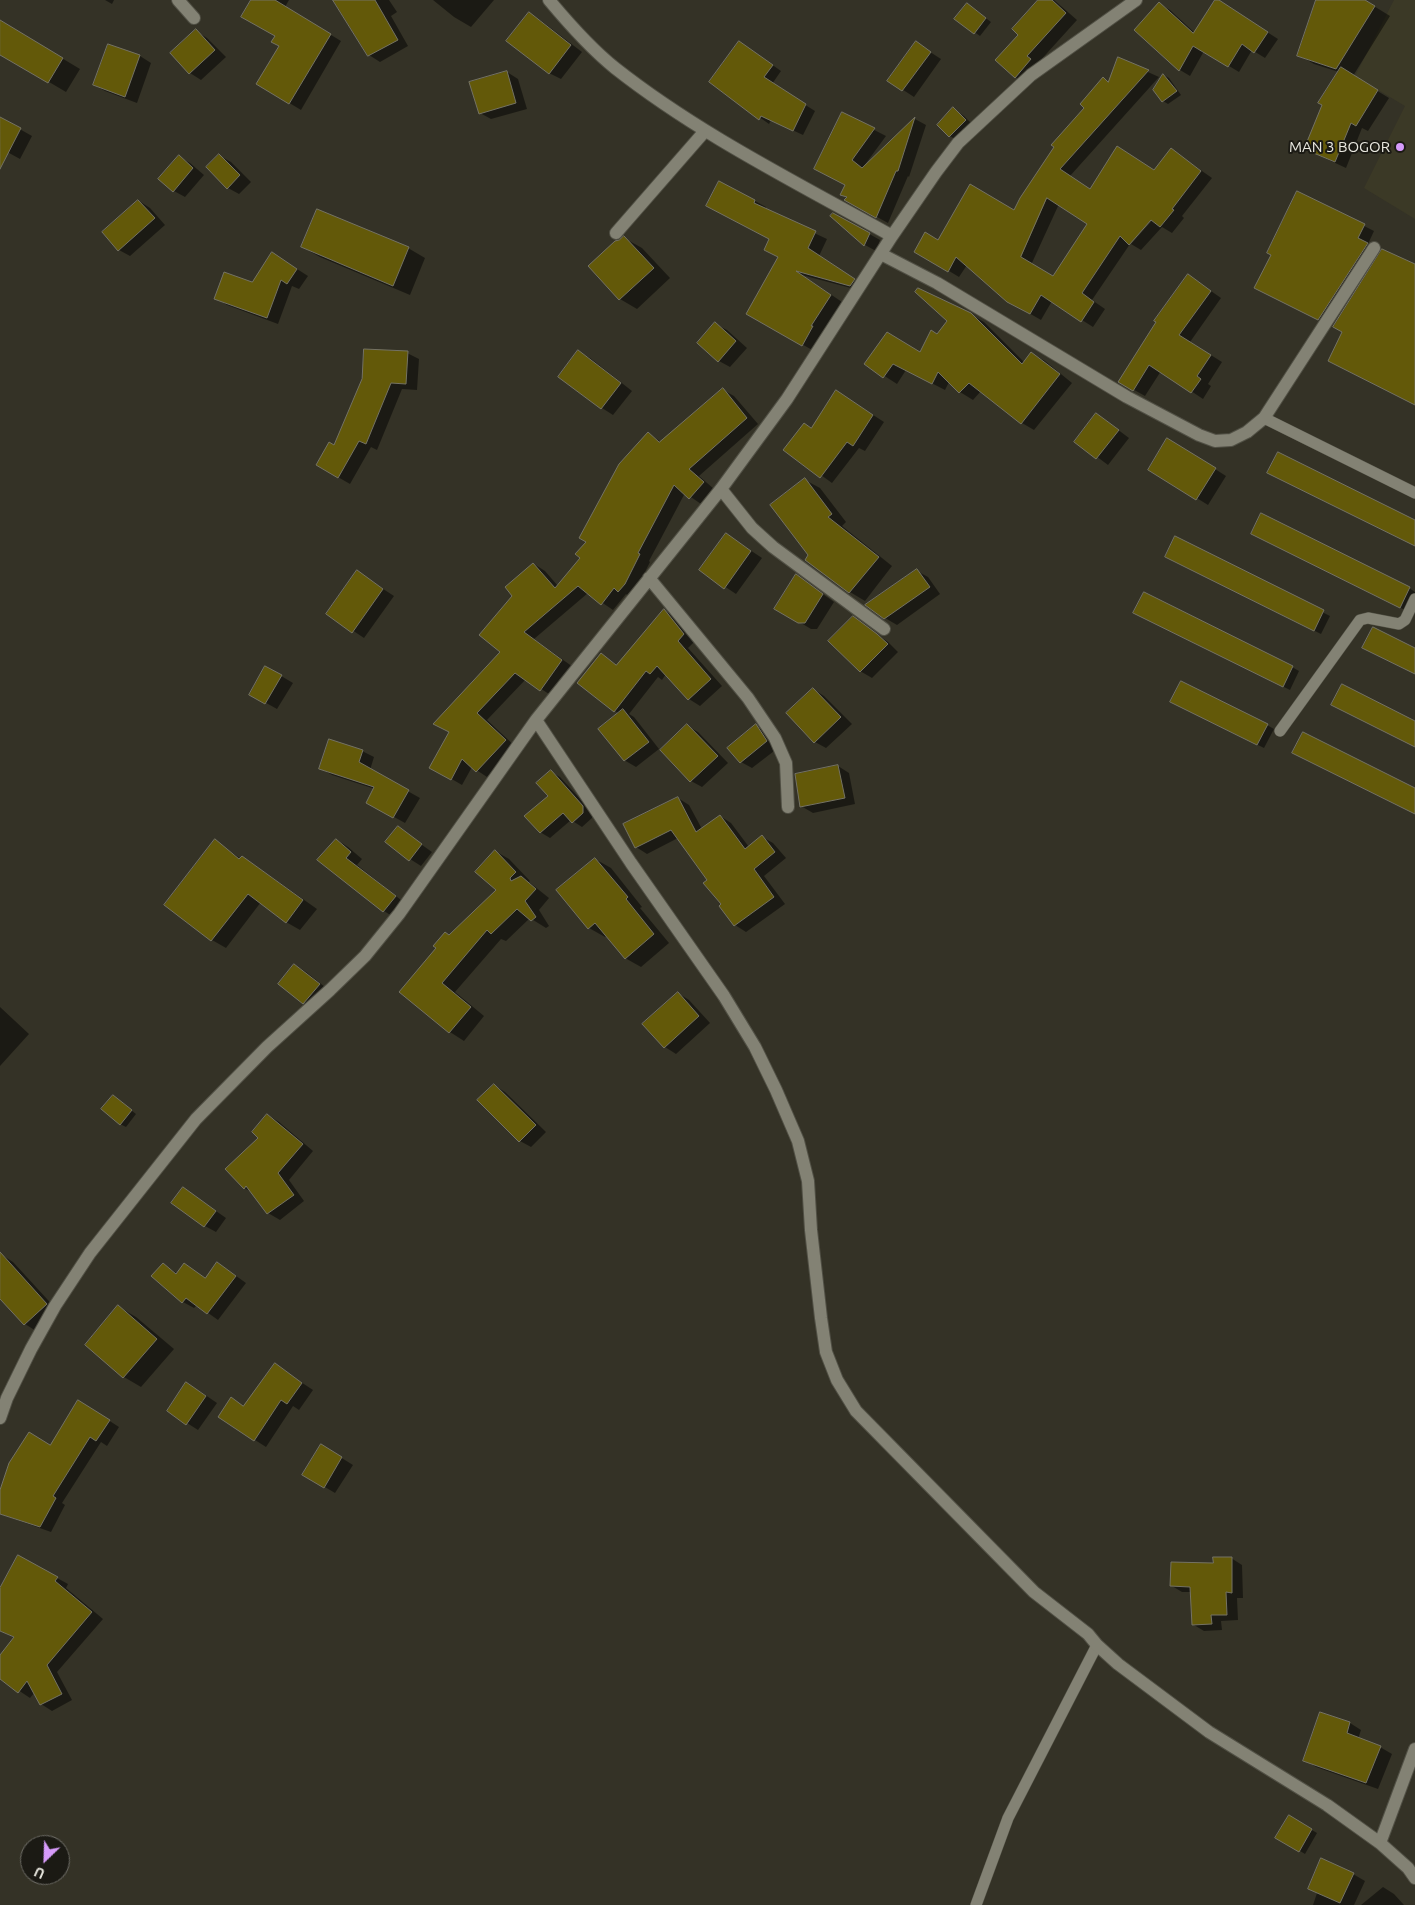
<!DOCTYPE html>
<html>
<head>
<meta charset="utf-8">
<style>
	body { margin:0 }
	#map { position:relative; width:1415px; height:1905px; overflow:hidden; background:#343226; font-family:Ubuntu,sans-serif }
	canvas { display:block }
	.north { position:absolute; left:20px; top:1835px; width:50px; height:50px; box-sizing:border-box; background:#1b1a14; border:1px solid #6d6c66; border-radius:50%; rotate:204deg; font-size:14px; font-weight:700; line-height:20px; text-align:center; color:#e9e8e0 }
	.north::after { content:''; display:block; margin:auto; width:18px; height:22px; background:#d69bfa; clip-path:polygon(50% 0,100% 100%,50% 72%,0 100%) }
</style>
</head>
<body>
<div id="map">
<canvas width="1415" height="1905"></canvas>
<div class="north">U</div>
</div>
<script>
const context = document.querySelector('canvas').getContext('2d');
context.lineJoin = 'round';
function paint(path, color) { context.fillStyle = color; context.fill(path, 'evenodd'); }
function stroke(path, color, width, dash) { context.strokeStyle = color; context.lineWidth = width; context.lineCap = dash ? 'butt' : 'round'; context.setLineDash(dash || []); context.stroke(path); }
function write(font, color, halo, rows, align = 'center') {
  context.font = font + ' Ubuntu,sans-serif'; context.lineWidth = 4; context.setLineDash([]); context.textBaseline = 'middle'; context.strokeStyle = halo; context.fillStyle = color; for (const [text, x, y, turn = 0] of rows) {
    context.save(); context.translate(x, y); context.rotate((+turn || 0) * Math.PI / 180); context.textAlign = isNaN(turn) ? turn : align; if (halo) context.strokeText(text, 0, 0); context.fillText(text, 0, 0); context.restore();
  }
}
paint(new Path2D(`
	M 1394,0 L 1415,0 L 1415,219 L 1364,188 L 1405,106 L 1355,76 Z`), '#3b3926');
paint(new Path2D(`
	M 105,0 L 114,0 L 112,4 Z
	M 252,0 L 289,0 L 285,7 L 341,41 L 301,110 L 258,84 L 281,46 L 276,36 Z
	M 343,0 L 389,0 L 397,12 L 391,16 L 408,46 L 380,62 L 369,55 Z
	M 433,0 L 494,0 L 471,27 L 454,17 Z
	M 1040,0 L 1054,0 L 1077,20 L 1038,63 L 1027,83 L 1015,77 L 1020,35 Z
	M 1217,0 L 1278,39 L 1265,58 L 1252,50 L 1239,72 L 1204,51 L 1190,76 L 1180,70 L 1136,30 L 1159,4 L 1170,10 L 1195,33 Z
	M 1317,0 L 1364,0 L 1390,16 L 1353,76 L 1389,98 L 1368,131 L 1362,128 L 1346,168 L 1305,149 L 1339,72 L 1314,64 L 1299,55 Z
	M 972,8 L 991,22 L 980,36 L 956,19 Z
	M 529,13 L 540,20 L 582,52 L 561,79 L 549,73 Z
	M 0,21 L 80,69 L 66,92 L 0,53 Z
	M 196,31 L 207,38 L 226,57 L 201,80 L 190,73 L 171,53 Z
	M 740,42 L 781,71 L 772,84 L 815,111 L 803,135 L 771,120 L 769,124 L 710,82 Z
	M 916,43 L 941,59 L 914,97 L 888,80 Z
	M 108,45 L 140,56 L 151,63 L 137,103 L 105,91 L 94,85 Z
	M 1119,59 L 1159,77 L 1070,176 L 1090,190 L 1155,171 L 1172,150 L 1212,178 L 1182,216 L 1184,218 L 1172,233 L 1162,227 L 1141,250 L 1131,244 L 1156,216 L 1154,214 L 1130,244 L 1092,300 L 1105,309 L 1093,327 L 1052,301 L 1041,320 L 1008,301 L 967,265 L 959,277 L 916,251 L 1015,212 L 1109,83 ZM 1059,204 L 1089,224 L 1053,277 L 1031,265 Z
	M 507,72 L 518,79 L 527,109 L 491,119 L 480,113 Z
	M 1164,75 L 1169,78 L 1181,95 L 1168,104 L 1163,101 L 1154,90 Z
	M 953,109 L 964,116 L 976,128 L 961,143 L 950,136 L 939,125 Z
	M 843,114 L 886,136 L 861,170 L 862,171 L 915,119 L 926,125 L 909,177 L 908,176 L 888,223 L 846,200 L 848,198 L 842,194 L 846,185 Z
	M 0,118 L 32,136 L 20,159 L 0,148 Z
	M 220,156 L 231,162 L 251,182 L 239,194 L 228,188 Z
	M 179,157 L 190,163 L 204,175 L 185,197 L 174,191 Z
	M 1297,192 L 1374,231 L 1368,244 L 1377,249 L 1328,324 L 1265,293 L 1273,255 Z
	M 139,201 L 150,208 L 165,225 L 130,256 L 119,250 Z
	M 755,201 L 766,207 L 765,210 L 827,239 L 819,256 L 865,286 L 862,291 L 802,275 L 842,302 L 822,333 L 823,334 L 814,351 L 748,314 L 779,257 L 770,239 L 719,212 Z
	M 834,214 L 880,240 L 876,251 L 865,245 L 832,216 Z
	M 624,238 L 642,248 L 670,278 L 637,309 L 620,299 Z
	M 302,247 L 408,248 L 425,258 L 410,295 L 320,257 Z
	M 283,260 L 308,276 L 299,289 L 292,286 L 278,324 L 227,305 L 216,298 L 252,284 Z
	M 1188,275 L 1221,298 L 1190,342 L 1222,362 L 1208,384 L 1211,386 L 1203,399 L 1161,371 L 1145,396 L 1120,382 Z
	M 970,314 L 984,322 L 1025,363 L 1032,354 L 1045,361 L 1072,383 L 1034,430 L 1022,423 L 981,391 L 973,400 L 960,392 L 949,382 L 945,390 L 906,370 L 897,384 L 866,364 L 921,353 L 938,335 Z
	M 715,324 L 727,330 L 747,348 L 730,367 L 719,361 Z
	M 579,352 L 590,358 L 632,391 L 613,415 L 602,408 L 560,376 Z
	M 407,353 L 419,359 L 417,390 L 402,389 L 377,450 L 371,447 L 350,484 L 317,465 L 334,447 Z
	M 723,390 L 734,396 L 758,424 L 699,476 L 714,489 L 701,504 L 685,493 L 649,561 L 650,562 L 636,590 L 630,597 L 626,594 L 613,610 L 588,593 L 534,639 L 573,667 L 552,696 L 526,679 L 487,720 L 516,747 L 487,777 L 472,767 L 462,785 L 431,767 L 502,652 L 514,596 L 534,564 L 545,571 L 558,586 L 581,557 L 588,541 L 649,434 L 661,442 Z
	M 847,398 L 884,422 L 865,451 L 859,448 L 832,483 L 785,449 Z
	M 1097,414 L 1129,438 L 1108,465 L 1076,441 Z
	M 1179,446 L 1226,476 L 1208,505 L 1150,469 Z
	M 805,480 L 820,488 L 846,522 L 842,526 L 892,566 L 865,601 L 850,592 L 806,560 L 810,555 Z
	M 726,534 L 762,558 L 736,594 L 700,570 Z
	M 1175,538 L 1330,616 L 1321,634 L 1173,561 Z
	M 1259,538 L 1409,588 L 1415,592 L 1415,595 L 1407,611 Z
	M 917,571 L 928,577 L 940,594 L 897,625 L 885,618 Z
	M 357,572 L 394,596 L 364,638 L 328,614 Z
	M 797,576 L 834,602 L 817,629 L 811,629 L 776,608 Z
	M 664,611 L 676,617 L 695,641 L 688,648 L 722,686 L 700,706 L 689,699 L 666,674 L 662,680 L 658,677 L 629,714 L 634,717 L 659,749 L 636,767 L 624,760 L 619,714 L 579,683 L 601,655 L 617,665 Z
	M 1142,616 L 1292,667 L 1299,671 L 1290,690 Z
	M 853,618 L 888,642 L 898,652 L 872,678 L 860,671 Z
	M 266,667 L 293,683 L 277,709 L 250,694 Z
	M 813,689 L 824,696 L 852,724 L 826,748 L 815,742 Z
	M 1178,705 L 1267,725 L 1274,729 L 1264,748 Z
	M 687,726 L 698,732 L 728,763 L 702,787 L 691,781 Z
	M 756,726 L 767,732 L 778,748 L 752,768 L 741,762 Z
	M 362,751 L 374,757 L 370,770 L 420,798 L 405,823 L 367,802 L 375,789 L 332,775 L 320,768 Z
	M 838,766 L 849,773 L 855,804 L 813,813 L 801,806 Z
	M 551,772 L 560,777 L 592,812 L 592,818 L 582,827 L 571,820 L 550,838 L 540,832 L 549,796 Z
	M 678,798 L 689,805 L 702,829 L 720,816 L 731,823 L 749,847 L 762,837 L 773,843 L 786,858 L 764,876 L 785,904 L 746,932 L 735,925 L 708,881 L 678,838 L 647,854 L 636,847 Z
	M 398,828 L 432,852 L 421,866 L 410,859 Z
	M 337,840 L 348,847 L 362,859 L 357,865 L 406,904 L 395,918 L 384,911 L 319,860 Z
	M 215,841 L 241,859 L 242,858 L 256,866 L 317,909 L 300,930 L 286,922 L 261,902 L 226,948 L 212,940 L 166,905 Z
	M 495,851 L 509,859 L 530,881 L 529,882 L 549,898 L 539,910 L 549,926 L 546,928 L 530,918 L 506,941 L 501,939 L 455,992 L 484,1016 L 464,1041 L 450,1032 L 401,992 L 450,936 L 498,890 Z
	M 595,859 L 611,868 L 642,907 L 640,908 L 669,943 L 641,967 L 625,958 L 607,936 L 605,937 L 589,928 L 557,890 Z
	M 295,965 L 306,972 L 330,991 L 315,1009 L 304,1002 Z
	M 678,993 L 689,1000 L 710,1023 L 676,1054 L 665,1047 Z
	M 0,1007 L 29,1034 L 0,1066 Z
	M 494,1085 L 505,1092 L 546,1132 L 531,1147 L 520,1141 Z
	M 113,1096 L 136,1114 L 126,1127 L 120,1124 Z
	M 268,1115 L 279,1122 L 313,1151 L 289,1180 L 304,1201 L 280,1220 L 268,1213 L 252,1192 L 244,1188 Z
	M 183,1188 L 226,1218 L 216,1232 L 205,1226 Z
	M 2,1255 L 13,1262 L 58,1311 L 36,1331 L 25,1324 L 0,1297 L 0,1257 Z
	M 218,1263 L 246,1283 L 218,1320 L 197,1305 L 194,1308 L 183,1302 L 153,1276 L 163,1264 L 178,1274 L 206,1279 Z
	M 119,1307 L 136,1317 L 174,1349 L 141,1387 L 124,1377 Z
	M 275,1365 L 313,1390 L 299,1410 L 293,1406 L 266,1447 L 219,1417 L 231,1399 L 244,1407 Z
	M 198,1390 L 217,1403 L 198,1430 L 187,1423 Z
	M 88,1407 L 119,1427 L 107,1446 L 101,1442 L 62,1503 L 65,1505 L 51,1532 L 0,1514 L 0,1494 Z
	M 332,1452 L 353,1465 L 335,1493 L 303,1474 Z
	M 19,1557 L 68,1584 L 66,1588 L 103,1619 L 57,1672 L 72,1700 L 52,1711 L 41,1704 L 35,1692 L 30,1698 L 0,1678 L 0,1657 L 15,1638 L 0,1631 L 0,1586 L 2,1587 Z
	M 1231,1558 L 1242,1565 L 1243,1598 L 1237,1598 L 1238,1620 L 1221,1621 L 1222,1630 L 1204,1631 L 1194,1625 L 1192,1592 L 1182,1592 L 1172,1586 L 1214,1565 Z
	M 1321,1713 L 1350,1723 L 1361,1730 L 1358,1739 L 1380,1747 L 1392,1754 L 1378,1789 L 1316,1767 L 1305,1760 Z
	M 1290,1817 L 1317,1833 L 1305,1854 L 1277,1837 Z
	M 1353,1874 L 1365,1881 L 1354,1905 L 1313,1905 L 1317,1893 Z
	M 1383,1887 L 1394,1894 L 1404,1905 L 1361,1905 Z`), '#0007');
const building = new Path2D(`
	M 251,0 L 275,0 L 331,34 L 289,104 L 256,84 L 279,46 L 271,42 L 275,36 L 241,17 Z
	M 333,0 L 375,0 L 398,40 L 368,56 Z
	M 1038,0 L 1052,0 L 1066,13 L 1027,56 L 1031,59 L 1015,78 L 995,60 L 1018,35 L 1012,29 Z
	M 1215,0 L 1219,0 L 1268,32 L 1254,53 L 1242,44 L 1228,67 L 1193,46 L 1179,71 L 1134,30 L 1159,2 L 1193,33 Z
	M 1316,0 L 1365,0 L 1375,6 L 1336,69 L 1297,56 Z
	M 967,3 L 986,18 L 974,34 L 954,19 Z
	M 529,12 L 571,45 L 549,74 L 506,41 Z
	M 0,20 L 63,58 L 48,83 L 0,55 Z
	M 196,29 L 215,50 L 189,74 L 170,53 Z
	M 739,41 L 773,65 L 764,77 L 806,104 L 793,131 L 761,116 L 759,120 L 709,82 Z
	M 916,41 L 931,52 L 902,91 L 887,81 Z
	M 108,44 L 140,55 L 125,97 L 93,85 Z
	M 1118,57 L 1149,70 L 1060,169 L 1090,189 L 1117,146 L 1154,170 L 1171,148 L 1201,171 L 1172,209 L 1174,210 L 1160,227 L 1151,220 L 1129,245 L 1120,236 L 1082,293 L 1094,302 L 1081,322 L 1041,295 L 1030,314 L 1007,302 L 956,257 L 948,272 L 914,252 L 925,232 L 938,240 L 970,184 L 1014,210 L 1020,198 L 1054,147 L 1051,145 L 1084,108 L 1080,104 L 1103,77 L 1108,82 ZM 1047,198 L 1087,224 L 1053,276 L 1021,257 Z
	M 1341,67 L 1378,90 L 1356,126 L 1351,123 L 1335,162 L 1304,149 L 1322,105 L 1318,103 Z
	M 507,71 L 516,103 L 479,114 L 469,82 Z
	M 1163,74 L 1177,91 L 1162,102 L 1153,90 Z
	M 953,107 L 966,120 L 949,137 L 937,125 Z
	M 842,112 L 875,128 L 852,160 L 862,168 L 915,117 L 898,171 L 896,171 L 876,218 L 844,200 L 847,197 L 840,195 L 845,185 L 814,169 Z
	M 0,117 L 21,128 L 0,169 Z
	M 219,154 L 240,175 L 227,189 L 206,167 Z
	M 179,155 L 193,168 L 173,192 L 158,179 Z
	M 719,181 L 755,200 L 754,203 L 816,231 L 808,248 L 855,279 L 850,286 L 796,271 L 831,295 L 811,326 L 813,326 L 802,346 L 746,314 L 778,257 L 764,250 L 769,239 L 706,206 Z
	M 1297,191 L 1365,224 L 1358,238 L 1368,243 L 1318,320 L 1254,288 L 1271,255 L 1267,253 Z
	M 138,200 L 155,218 L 118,251 L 102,232 Z
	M 317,209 L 409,247 L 393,286 L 301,247 Z
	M 833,213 L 870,233 L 864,246 L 830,216 Z
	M 624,236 L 654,268 L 619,300 L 588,266 L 615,241 L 619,240 Z
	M 1382,249 L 1415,264 L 1415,405 L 1328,361 L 1342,332 L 1333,327 Z
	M 272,252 L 297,269 L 287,284 L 281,280 L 267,318 L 214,299 L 224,272 L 252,282 Z
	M 1188,274 L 1211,291 L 1179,335 L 1211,355 L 1197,376 L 1201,379 L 1191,393 L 1149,365 L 1133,391 L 1118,382 L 1156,322 L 1154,321 Z
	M 918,288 L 971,313 L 1022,364 L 1031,352 L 1060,374 L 1021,424 L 969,383 L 959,393 L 938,372 L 932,384 L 893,364 L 883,378 L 864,364 L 887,332 L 920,352 L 931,330 L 937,334 L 947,321 L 915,292 Z
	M 715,322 L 736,341 L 718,362 L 697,343 Z
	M 364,349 L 408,351 L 406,384 L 391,383 L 366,444 L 359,441 L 338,478 L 316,465 L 329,442 L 334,445 L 362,379 Z
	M 578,350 L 621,383 L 601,409 L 558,377 Z
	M 723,388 L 747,418 L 689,469 L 704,482 L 689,499 L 674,485 L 638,553 L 640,554 L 625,584 L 618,592 L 614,588 L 601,605 L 578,586 L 524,632 L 562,660 L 540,691 L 515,673 L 477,713 L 506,740 L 476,772 L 462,759 L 451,780 L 429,768 L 449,732 L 433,724 L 500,652 L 479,635 L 512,596 L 505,587 L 533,563 L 555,588 L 580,558 L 575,554 L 586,542 L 579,538 L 619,464 L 648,432 L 659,442 Z
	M 836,390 L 873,415 L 853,446 L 847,442 L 820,478 L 783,450 L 804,423 L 811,428 Z
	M 1096,413 L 1119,430 L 1096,459 L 1074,442 Z
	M 1167,438 L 1216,468 L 1196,500 L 1148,470 Z
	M 1278,452 L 1415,520 L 1415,546 L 1267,473 Z
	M 805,478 L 832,514 L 828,517 L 879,557 L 849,593 L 805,560 L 808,555 L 770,505 Z
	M 1261,513 L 1410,587 L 1400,608 L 1251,534 Z
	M 726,533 L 751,551 L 724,589 L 699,570 Z
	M 1175,536 L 1324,610 L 1314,631 L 1165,557 Z
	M 917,569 L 930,587 L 884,619 L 865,605 Z
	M 357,570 L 383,589 L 352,633 L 326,614 Z
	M 796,574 L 823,594 L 805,623 L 798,623 L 774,609 Z
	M 1144,592 L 1293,666 L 1283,687 L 1133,613 Z
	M 664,609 L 684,634 L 678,641 L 711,679 L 688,700 L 657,666 L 650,674 L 646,671 L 614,712 L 577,683 L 601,653 L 616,665 Z
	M 853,616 L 877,634 L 888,644 L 860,672 L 828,641 Z
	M 1373,627 L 1415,648 L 1415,674 L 1362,648 Z
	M 265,666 L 282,675 L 265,704 L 249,695 Z
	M 1181,681 L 1268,724 L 1257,745 L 1170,702 Z
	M 1342,684 L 1415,721 L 1415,747 L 1331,705 Z
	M 813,688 L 841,717 L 814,743 L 786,713 Z
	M 623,709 L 649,742 L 624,761 L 598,729 Z
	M 687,724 L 718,756 L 690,782 L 660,750 Z
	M 756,724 L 767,741 L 740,763 L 727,748 Z
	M 1303,732 L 1415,788 L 1415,814 L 1292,753 Z
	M 329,739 L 363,750 L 359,762 L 409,790 L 393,818 L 366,803 L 374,787 L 319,769 Z
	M 838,765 L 845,798 L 800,807 L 795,774 Z
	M 551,770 L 583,806 L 583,813 L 572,823 L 563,813 L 540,833 L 524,816 L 548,796 L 536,783 Z
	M 678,797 L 696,832 L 720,815 L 745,849 L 762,835 L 775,852 L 754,869 L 774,897 L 734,926 L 719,906 L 721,904 L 703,883 L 707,880 L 671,830 L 635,848 L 623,824 Z
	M 398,826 L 422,844 L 409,861 L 385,842 Z
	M 215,839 L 239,859 L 242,856 L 303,900 L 286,923 L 248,894 L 211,941 L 164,905 Z
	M 336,839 L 351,852 L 346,858 L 396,896 L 383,912 L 317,860 Z
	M 495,850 L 516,872 L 510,878 L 511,881 L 521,876 L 536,889 L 525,901 L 536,917 L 531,921 L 517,909 L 491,934 L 487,930 L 442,983 L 471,1007 L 449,1033 L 399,992 L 436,948 L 433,946 L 445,932 L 449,935 L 496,890 L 475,872 Z
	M 595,858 L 628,897 L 626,899 L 654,934 L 625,959 L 595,923 L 588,929 L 556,890 Z
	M 294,964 L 320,984 L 303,1004 L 278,984 Z
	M 678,992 L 699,1016 L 664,1048 L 642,1024 Z
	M 494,1084 L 536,1125 L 519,1142 L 477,1100 Z
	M 113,1095 L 132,1110 L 120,1125 L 101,1109 Z
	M 267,1114 L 303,1144 L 278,1173 L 294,1195 L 267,1214 L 246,1186 L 244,1189 L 225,1169 L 258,1138 L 252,1132 Z
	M 183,1187 L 216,1211 L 204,1227 L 171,1203 Z
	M 0,1252 L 47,1304 L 24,1325 L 0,1299 Z
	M 217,1262 L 236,1276 L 207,1314 L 186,1298 L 182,1303 L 151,1276 L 163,1263 L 176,1274 L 184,1263 L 205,1278 Z
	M 118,1305 L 157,1339 L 123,1378 L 85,1345 Z
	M 275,1363 L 302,1383 L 287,1404 L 281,1400 L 254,1441 L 218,1417 L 231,1397 L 243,1406 Z
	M 186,1382 L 206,1396 L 186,1425 L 167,1411 Z
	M 78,1400 L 110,1420 L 96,1441 L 90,1437 L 53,1496 L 56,1498 L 40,1527 L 0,1514 L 0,1490 L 9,1463 L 29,1432 L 50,1445 Z
	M 321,1444 L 342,1457 L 324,1488 L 302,1475 Z
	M 18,1555 L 58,1577 L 55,1581 L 92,1612 L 47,1665 L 62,1694 L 40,1705 L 27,1681 L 18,1693 L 0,1679 L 0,1655 L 14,1637 L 0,1631 L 0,1588 Z
	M 1213,1557 L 1232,1557 L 1232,1593 L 1226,1592 L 1227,1615 L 1211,1615 L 1212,1624 L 1192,1625 L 1190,1587 L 1170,1586 L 1171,1562 L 1213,1563 Z
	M 1320,1712 L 1350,1722 L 1347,1733 L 1381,1746 L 1366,1783 L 1303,1761 Z
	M 1289,1815 L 1312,1829 L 1299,1852 L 1275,1838 Z
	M 1321,1858 L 1354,1873 L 1340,1903 L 1308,1889 Z`);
paint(building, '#635909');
stroke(building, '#747264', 1);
const lane = new Path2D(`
	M 1264,418 L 1415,493
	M 1280,731 L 1360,620 L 1368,618 L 1399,624 L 1405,620 L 1415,599
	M 976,1905 L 1008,1818 L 1097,1645`);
const street = new Path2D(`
	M 178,0 L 194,18
	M 549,0 C 569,24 590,48 615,68 C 700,135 798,183 892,236
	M 616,233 L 705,131
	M 881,254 L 937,283 L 1127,397 L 1199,435 L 1215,441 L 1231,440 L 1247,432 L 1264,418 L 1374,248
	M 721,489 L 752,528 L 773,547 L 884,629
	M 649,578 L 748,698 L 775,738 L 786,763 L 788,807
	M 536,720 L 631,863 L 724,996 L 755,1047 L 776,1090 L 798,1141 L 808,1181 L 811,1230 L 821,1318 L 826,1352 L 837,1380 L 856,1411 L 1034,1592 L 1088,1634 L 1097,1645 L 1118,1664 L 1209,1732 L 1327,1805 L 1380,1843 L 1408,1868 L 1415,1878
	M 0,1418 L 7,1398 L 31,1349 L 55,1306 L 90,1253 L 196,1119 L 267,1047 L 330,990 L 365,956 L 399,914 L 536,720 L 721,489 L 787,399 L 892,236 L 936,172 L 958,143 L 1031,75 L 1136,0
	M 1380,1843 L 1415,1749`);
stroke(lane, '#515045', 12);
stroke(street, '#515045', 14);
stroke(lane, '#838274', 11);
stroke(street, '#838274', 12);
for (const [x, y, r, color] of [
	[1400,147,5,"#d69bfa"]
]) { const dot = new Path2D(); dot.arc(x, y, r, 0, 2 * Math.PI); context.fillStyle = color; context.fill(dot); stroke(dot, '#1b1a14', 2); }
write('15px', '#e9e8e0', '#1b1a14', [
	["MAN 3 BOGOR",1390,147]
], 'right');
</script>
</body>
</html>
